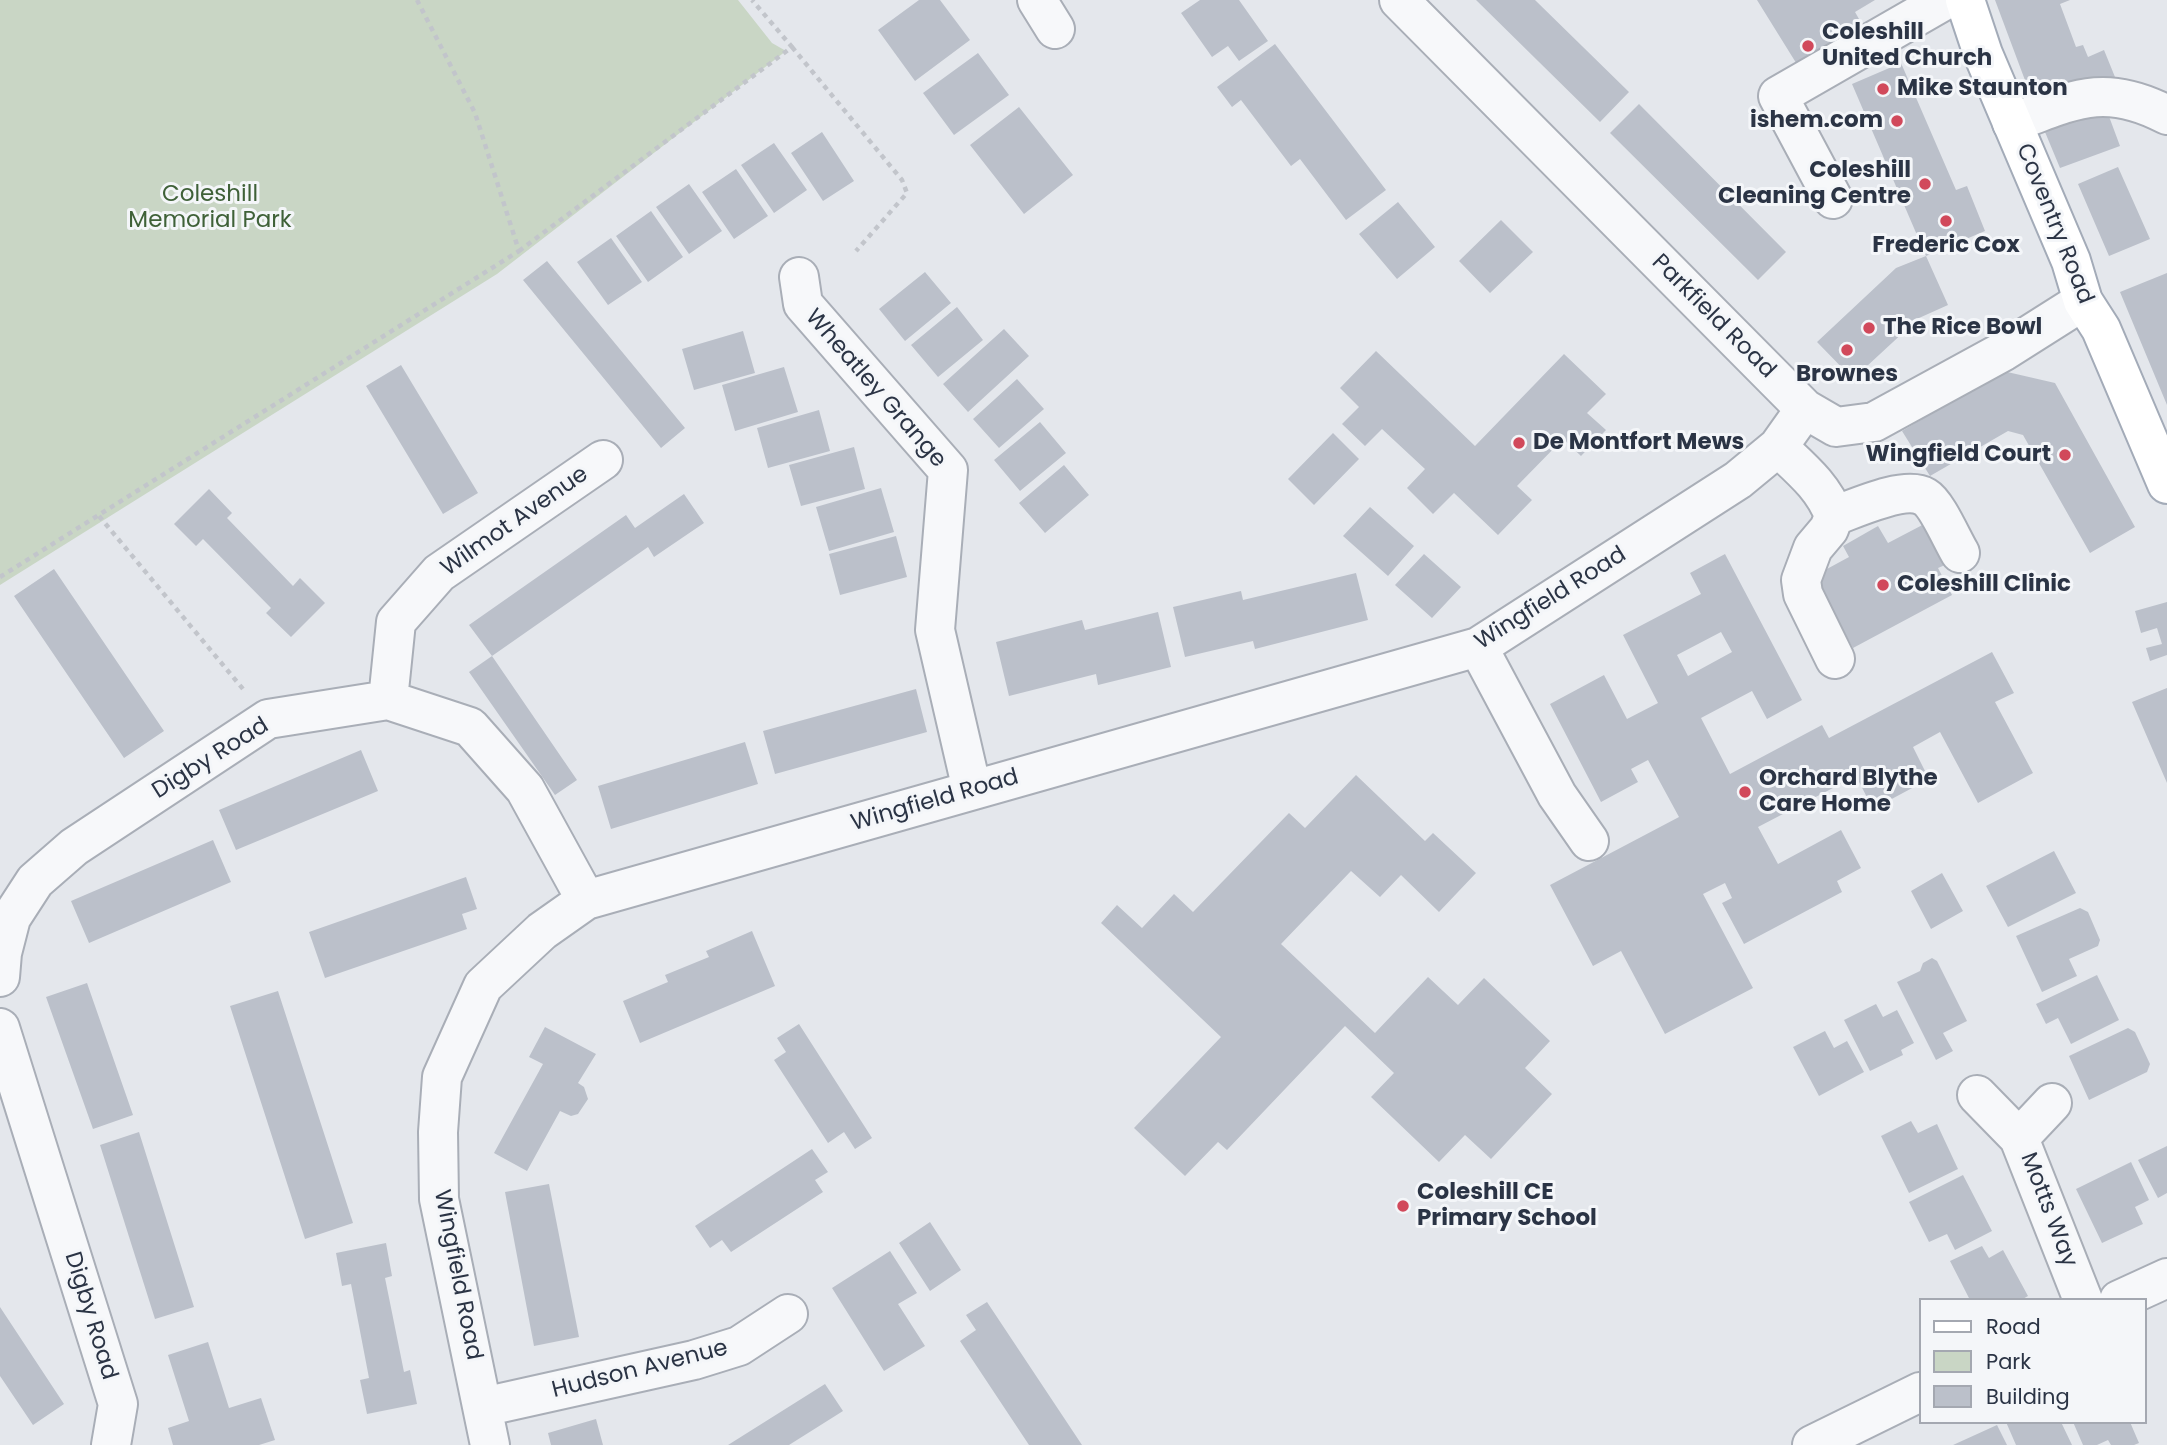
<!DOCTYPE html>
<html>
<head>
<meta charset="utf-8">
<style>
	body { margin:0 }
	#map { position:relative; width:2167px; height:1445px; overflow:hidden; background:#e4e7ec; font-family:Poppins,sans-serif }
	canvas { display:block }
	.legend { position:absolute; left:1919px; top:1298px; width:228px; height:126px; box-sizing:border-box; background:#f4f6f9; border:2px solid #a4a8b1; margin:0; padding:9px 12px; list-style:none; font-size:21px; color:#2b3445 }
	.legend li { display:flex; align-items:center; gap:14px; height:35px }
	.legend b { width:35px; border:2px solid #a4a8b1 }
</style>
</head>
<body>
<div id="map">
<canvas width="2167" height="1445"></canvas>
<ul class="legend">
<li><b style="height:9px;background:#fff"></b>Road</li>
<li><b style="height:19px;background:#c9d6c5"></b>Park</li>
<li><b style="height:19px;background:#bbc0ca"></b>Building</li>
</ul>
</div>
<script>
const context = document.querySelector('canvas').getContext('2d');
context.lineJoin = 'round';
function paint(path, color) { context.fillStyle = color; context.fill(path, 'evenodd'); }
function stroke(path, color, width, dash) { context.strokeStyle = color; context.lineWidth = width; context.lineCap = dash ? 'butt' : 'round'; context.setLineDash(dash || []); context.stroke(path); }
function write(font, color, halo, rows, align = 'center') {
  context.font = font + ' Poppins,sans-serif'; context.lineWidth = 6; context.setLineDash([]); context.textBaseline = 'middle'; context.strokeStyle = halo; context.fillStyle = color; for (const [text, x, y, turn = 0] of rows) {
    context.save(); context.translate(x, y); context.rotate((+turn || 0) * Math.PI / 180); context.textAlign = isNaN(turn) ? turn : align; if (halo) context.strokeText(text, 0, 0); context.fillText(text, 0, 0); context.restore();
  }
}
paint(new Path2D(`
	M 0,0 L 738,0 L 772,43 L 786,51 L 497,274 L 0,585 Z`), '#c9d6c5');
paint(new Path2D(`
	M 919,0 L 940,0 L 970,40 L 915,81 L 878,30 Z
	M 1200,0 L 1239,0 L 1268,41 L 1239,61 L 1228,46 L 1212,57 L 1181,13 Z
	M 1476,0 L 1535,0 L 1629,92 L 1600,122 Z
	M 1757,0 L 1875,0 L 1855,12 L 1863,26 L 1798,66 Z
	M 1995,0 L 2070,0 L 2060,4 L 2076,47 L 2083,45 L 2088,57 L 2104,50 L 2115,77 L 2035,107 Z
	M 1275,44 L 1386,190 L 1346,220 L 1300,159 L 1291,166 L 1241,100 L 1232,107 L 1217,87 Z
	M 978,53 L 1009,95 L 954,135 L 923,93 Z
	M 1901,63 L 1956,190 L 1967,186 L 1985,231 L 1926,256 L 1852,84 Z
	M 1639,104 L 1786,252 L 1758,280 L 1610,133 Z
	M 1019,107 L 1073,175 L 1024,214 L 970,145 Z
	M 2107,111 L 2120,146 L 2060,168 L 2040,120 Z
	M 822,132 L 854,181 L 823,201 L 791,153 Z
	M 774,143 L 807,190 L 774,213 L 741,165 Z
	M 2118,167 L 2150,239 L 2109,256 L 2078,184 Z
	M 736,169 L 768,216 L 734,239 L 702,192 Z
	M 689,184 L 722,231 L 689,254 L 656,207 Z
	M 1398,202 L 1435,247 L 1397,279 L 1359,234 Z
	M 651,211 L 683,257 L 648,282 L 616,236 Z
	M 1501,220 L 1533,252 L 1490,293 L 1459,261 Z
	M 611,238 L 642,282 L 608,305 L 577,262 Z
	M 1926,256 L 1948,305 L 1919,318 L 1853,379 L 1817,342 L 1896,268 Z
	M 547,261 L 685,428 L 661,448 L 523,280 Z
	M 925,272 L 951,303 L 905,341 L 879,309 Z
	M 2167,273 L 2167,405 L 2120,292 Z
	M 957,307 L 983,340 L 938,377 L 911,345 Z
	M 1004,329 L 1029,356 L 968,412 L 943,384 Z
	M 743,331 L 755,373 L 694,390 L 682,349 Z
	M 1376,351 L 1475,446 L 1564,354 L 1606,394 L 1587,413 L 1606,430 L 1581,456 L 1563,439 L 1517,486 L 1532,500 L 1498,535 L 1454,493 L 1433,514 L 1407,488 L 1425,469 L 1382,429 L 1365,446 L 1342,424 L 1359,407 L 1340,388 Z
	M 401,365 L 478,493 L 443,514 L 366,386 Z
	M 784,367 L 798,412 L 735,431 L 722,385 Z
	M 2003,371 L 2055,383 L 2135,527 L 2090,553 L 2023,435 L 2008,431 L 1930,476 L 1902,431 Z
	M 1017,379 L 1044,409 L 999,448 L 973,419 Z
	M 819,410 L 830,451 L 768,468 L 757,428 Z
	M 1040,422 L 1066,453 L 1020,491 L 994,460 Z
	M 1333,433 L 1359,459 L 1314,505 L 1288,479 Z
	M 854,447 L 865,489 L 801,506 L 789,465 Z
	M 1064,465 L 1089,495 L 1045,533 L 1019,503 Z
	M 881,488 L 894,532 L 829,551 L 816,507 Z
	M 209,489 L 232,513 L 227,518 L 293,586 L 300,578 L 325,603 L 291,637 L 266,613 L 271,608 L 203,539 L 196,546 L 174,524 Z
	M 684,494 L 704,523 L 654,557 L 648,547 L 492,656 L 577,780 L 555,795 L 469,672 L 492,656 L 469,625 L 626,515 L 635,528 Z
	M 1370,507 L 1414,546 L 1388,576 L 1343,536 Z
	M 1930,521 L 1952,562 L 1938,568 L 1952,595 L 1853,648 L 1814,576 L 1849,557 L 1843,546 L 1878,526 L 1888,543 Z
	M 896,536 L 907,577 L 840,595 L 829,554 Z
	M 1424,554 L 1461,587 L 1432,618 L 1395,585 Z
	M 1725,554 L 1802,700 L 1767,719 L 1752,691 L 1701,718 L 1730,774 L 1822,725 L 1829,738 L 1992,652 L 2014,693 L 1995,702 L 2033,773 L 1978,803 L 1940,732 L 1913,747 L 1929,779 L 1873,809 L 1856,776 L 1758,827 L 1778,864 L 1841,830 L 1861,868 L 1837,881 L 1842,892 L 1744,944 L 1722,903 L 1732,898 L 1725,883 L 1703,894 L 1753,988 L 1665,1034 L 1621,951 L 1593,966 L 1550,885 L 1679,817 L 1648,760 L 1631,769 L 1638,782 L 1601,802 L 1550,704 L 1604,675 L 1627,719 L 1658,703 L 1623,635 L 1701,594 L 1690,573 ZM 1721,632 L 1732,652 L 1688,676 L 1677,655 Z
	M 54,569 L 164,731 L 124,758 L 14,596 Z
	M 1356,573 L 1368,620 L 1255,649 L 1253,641 L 1185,657 L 1173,607 L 1241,591 L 1243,600 Z
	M 2167,602 L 2167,655 L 2150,661 L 2146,648 L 2162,644 L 2157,628 L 2141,633 L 2135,611 Z
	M 1158,612 L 1171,667 L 1098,685 L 1096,674 L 1009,696 L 996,642 L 1082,620 L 1085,630 Z
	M 2167,688 L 2167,783 L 2132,702 Z
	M 916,689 L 927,732 L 775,774 L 763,731 Z
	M 745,742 L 758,784 L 611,829 L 598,786 Z
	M 361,750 L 378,791 L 236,850 L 219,810 Z
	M 1356,775 L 1425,841 L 1433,833 L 1476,873 L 1439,912 L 1401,875 L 1380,897 L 1351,871 L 1281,944 L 1375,1033 L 1428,977 L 1458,1005 L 1484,978 L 1550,1041 L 1525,1068 L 1552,1094 L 1491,1159 L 1465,1135 L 1439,1162 L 1371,1097 L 1394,1073 L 1345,1026 L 1227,1150 L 1218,1142 L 1185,1176 L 1134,1128 L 1221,1037 L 1101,923 L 1117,905 L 1142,928 L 1174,894 L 1193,912 L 1289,813 L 1305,828 Z
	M 213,840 L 231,882 L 89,943 L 71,901 Z
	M 2054,851 L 2076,893 L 2008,927 L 1986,886 Z
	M 1942,873 L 1963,911 L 1931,929 L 1911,891 Z
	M 466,877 L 477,909 L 462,914 L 467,929 L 325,978 L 309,932 Z
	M 2080,908 L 2088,912 L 2100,940 L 2098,946 L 2069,959 L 2077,976 L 2042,992 L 2016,936 Z
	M 752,931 L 775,986 L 640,1043 L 623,1001 L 668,982 L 665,975 L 709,957 L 706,951 Z
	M 1932,958 L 1937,961 L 1967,1021 L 1943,1033 L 1953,1051 L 1936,1060 L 1897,982 L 1920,971 L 1923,963 Z
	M 2097,975 L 2119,1020 L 2071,1044 L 2058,1018 L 2046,1024 L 2036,1004 Z
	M 87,983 L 133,1115 L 93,1129 L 46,997 Z
	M 278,991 L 353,1223 L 305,1239 L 230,1006 Z
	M 1876,1004 L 1883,1017 L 1897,1010 L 1914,1043 L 1901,1050 L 1903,1055 L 1870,1071 L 1844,1020 Z
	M 799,1024 L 872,1138 L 855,1149 L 844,1132 L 828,1143 L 774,1060 L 786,1052 L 777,1038 Z
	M 545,1027 L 596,1054 L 578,1083 L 584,1087 L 588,1099 L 578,1114 L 571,1116 L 560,1111 L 527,1171 L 494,1153 L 543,1064 L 529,1057 Z
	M 2128,1028 L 2135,1032 L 2150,1064 L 2147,1072 L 2089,1100 L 2069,1056 Z
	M 1825,1031 L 1834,1048 L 1847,1041 L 1864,1072 L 1819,1096 L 1793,1047 Z
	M 1911,1121 L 1918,1133 L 1937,1124 L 1958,1169 L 1909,1193 L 1881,1136 Z
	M 139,1132 L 194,1307 L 155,1319 L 100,1145 Z
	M 2167,1146 L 2167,1193 L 2158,1198 L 2138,1160 Z
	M 812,1149 L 828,1172 L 815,1180 L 823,1192 L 731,1252 L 722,1240 L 710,1248 L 695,1226 Z
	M 2131,1162 L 2149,1200 L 2135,1207 L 2143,1224 L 2102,1243 L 2076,1189 Z
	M 1963,1175 L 1992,1231 L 1955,1250 L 1947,1234 L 1929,1242 L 1909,1202 Z
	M 549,1184 L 579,1337 L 534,1346 L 505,1192 Z
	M 930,1222 L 961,1270 L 930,1291 L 899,1243 Z
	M 386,1243 L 392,1276 L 385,1278 L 404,1372 L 410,1370 L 417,1404 L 367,1414 L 360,1380 L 369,1378 L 351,1284 L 342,1286 L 336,1253 Z
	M 1982,1246 L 1989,1258 L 2003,1250 L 2028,1296 L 2021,1300 L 1970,1300 L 1950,1261 Z
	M 890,1251 L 917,1293 L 898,1304 L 925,1346 L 884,1371 L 832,1288 Z
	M 987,1302 L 1082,1445 L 1029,1445 L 960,1341 L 976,1330 L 966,1315 Z
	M 0,1307 L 64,1404 L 33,1425 L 0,1376 Z
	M 208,1342 L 229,1408 L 261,1398 L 275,1440 L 259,1445 L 173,1445 L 168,1428 L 189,1421 L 168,1355 Z
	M 825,1384 L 843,1411 L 789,1445 L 728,1445 Z
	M 596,1419 L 603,1445 L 551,1445 L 548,1433 Z
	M 2006,1422 L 2061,1422 L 2072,1445 L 2016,1445 Z
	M 2073,1422 L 2130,1422 L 2139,1443 L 2134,1445 L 2111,1445 L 2108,1440 L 2097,1445 L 2083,1445 Z
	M 1997,1425 L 2007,1445 L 1953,1445 Z`), '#bbc0ca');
const minor = new Path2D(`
	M 1037,0 L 1055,29
	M 1399,0 L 1805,409 L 1836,427 L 1874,422 L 2004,351 L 2083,301
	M 2012,123 C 2073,100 2104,82 2167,115
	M 1833,199 L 1778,96 L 1945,0
	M 799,277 L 803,304 L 948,470 L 935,630 L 972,790
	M 1778,447 C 1800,468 1824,487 1834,516 L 1829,529 L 1813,548 L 1801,580 L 1803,594 L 1835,659
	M 1834,516 C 1854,509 1905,485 1925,497 C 1937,504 1952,540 1960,553
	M 1478,647 L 1557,795 L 1589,841
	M 388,700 L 396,622 L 439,573 L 603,460
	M 0,977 L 2,953 L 11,918 L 35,881 L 74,847 L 268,719 L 388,700 L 470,727 L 525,789 L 586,900
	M 0,1028 L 118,1404 L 111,1445
	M 1977,1095 L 2019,1138 L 2083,1300
	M 2019,1138 L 2052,1103
	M 2119,1300 L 2167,1278
	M 483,1407 L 694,1360 L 739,1346 L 788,1314
	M 490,1445 L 439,1199 L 438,1132 L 442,1077 L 483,986 L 542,931 L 586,900 L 1478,647 L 1738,480 L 1778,447 L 1805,409
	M 1812,1445 L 1920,1392`);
const major = new Path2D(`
	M 1965,0 L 1983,54 L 2071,261 L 2083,301 L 2101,329 L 2167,484`);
stroke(minor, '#a9aeb7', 42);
stroke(major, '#a3abb8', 42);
stroke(new Path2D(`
	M 792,47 L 902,180 L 907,193 L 856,251
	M 519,251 L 792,47 L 752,0
	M 99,516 L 243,689
	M 0,577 L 519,251 L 475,113 L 417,0`), '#c2c5cb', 4.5, [5, 5]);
stroke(minor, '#f7f8fa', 38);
stroke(major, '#fff', 38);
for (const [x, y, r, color] of [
	[1808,46,7,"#d1495b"],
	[1883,89,7,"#d1495b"],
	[1897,121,7,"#d1495b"],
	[1925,184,7,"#d1495b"],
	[1946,221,7,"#d1495b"],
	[1869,328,7,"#d1495b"],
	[1847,350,7,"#d1495b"],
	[1519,443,7,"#d1495b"],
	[2065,455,7,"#d1495b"],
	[1883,585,7,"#d1495b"],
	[1745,792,7,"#d1495b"],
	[1403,1206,7,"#d1495b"]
]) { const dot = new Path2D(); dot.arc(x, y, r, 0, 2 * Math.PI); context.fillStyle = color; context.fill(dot); stroke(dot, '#f4f6f9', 2.5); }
write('bold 23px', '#2b3445', '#f4f6f9', [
	["Coleshill",1822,33],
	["United Church",1822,59],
	["Mike Staunton",1897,89],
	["ishem.com",1883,121,"right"],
	["Coleshill",1911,171,"right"],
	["Cleaning Centre",1911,197,"right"],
	["Frederic Cox",1946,246,"center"],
	["The Rice Bowl",1883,328],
	["Brownes",1847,375,"center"],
	["De Montfort Mews",1533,443],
	["Wingfield Court",2051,455,"right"],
	["Coleshill Clinic",1897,585],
	["Orchard Blythe",1759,779],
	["Care Home",1759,805],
	["Coleshill CE",1417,1193],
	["Primary School",1417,1219]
], 'left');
write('23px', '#3f6138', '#f4f6f9', [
	["Coleshill",210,195],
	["Memorial Park",210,221]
]);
write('23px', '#2b3445', '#f4f6f9', [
	["Coventry Road",2054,224,68],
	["Parkfield Road",1713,317,45],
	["Wheatley Grange",875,389,49],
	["Wilmot Avenue",515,522,-35],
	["Wingfield Road",1551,599,-32],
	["Digby Road",211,759,-32],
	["Wingfield Road",935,801,-16],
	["Motts Way",2048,1210,69],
	["Wingfield Road",457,1275,79],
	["Digby Road",90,1316,73],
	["Hudson Avenue",640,1370,-14]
]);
</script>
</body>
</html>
